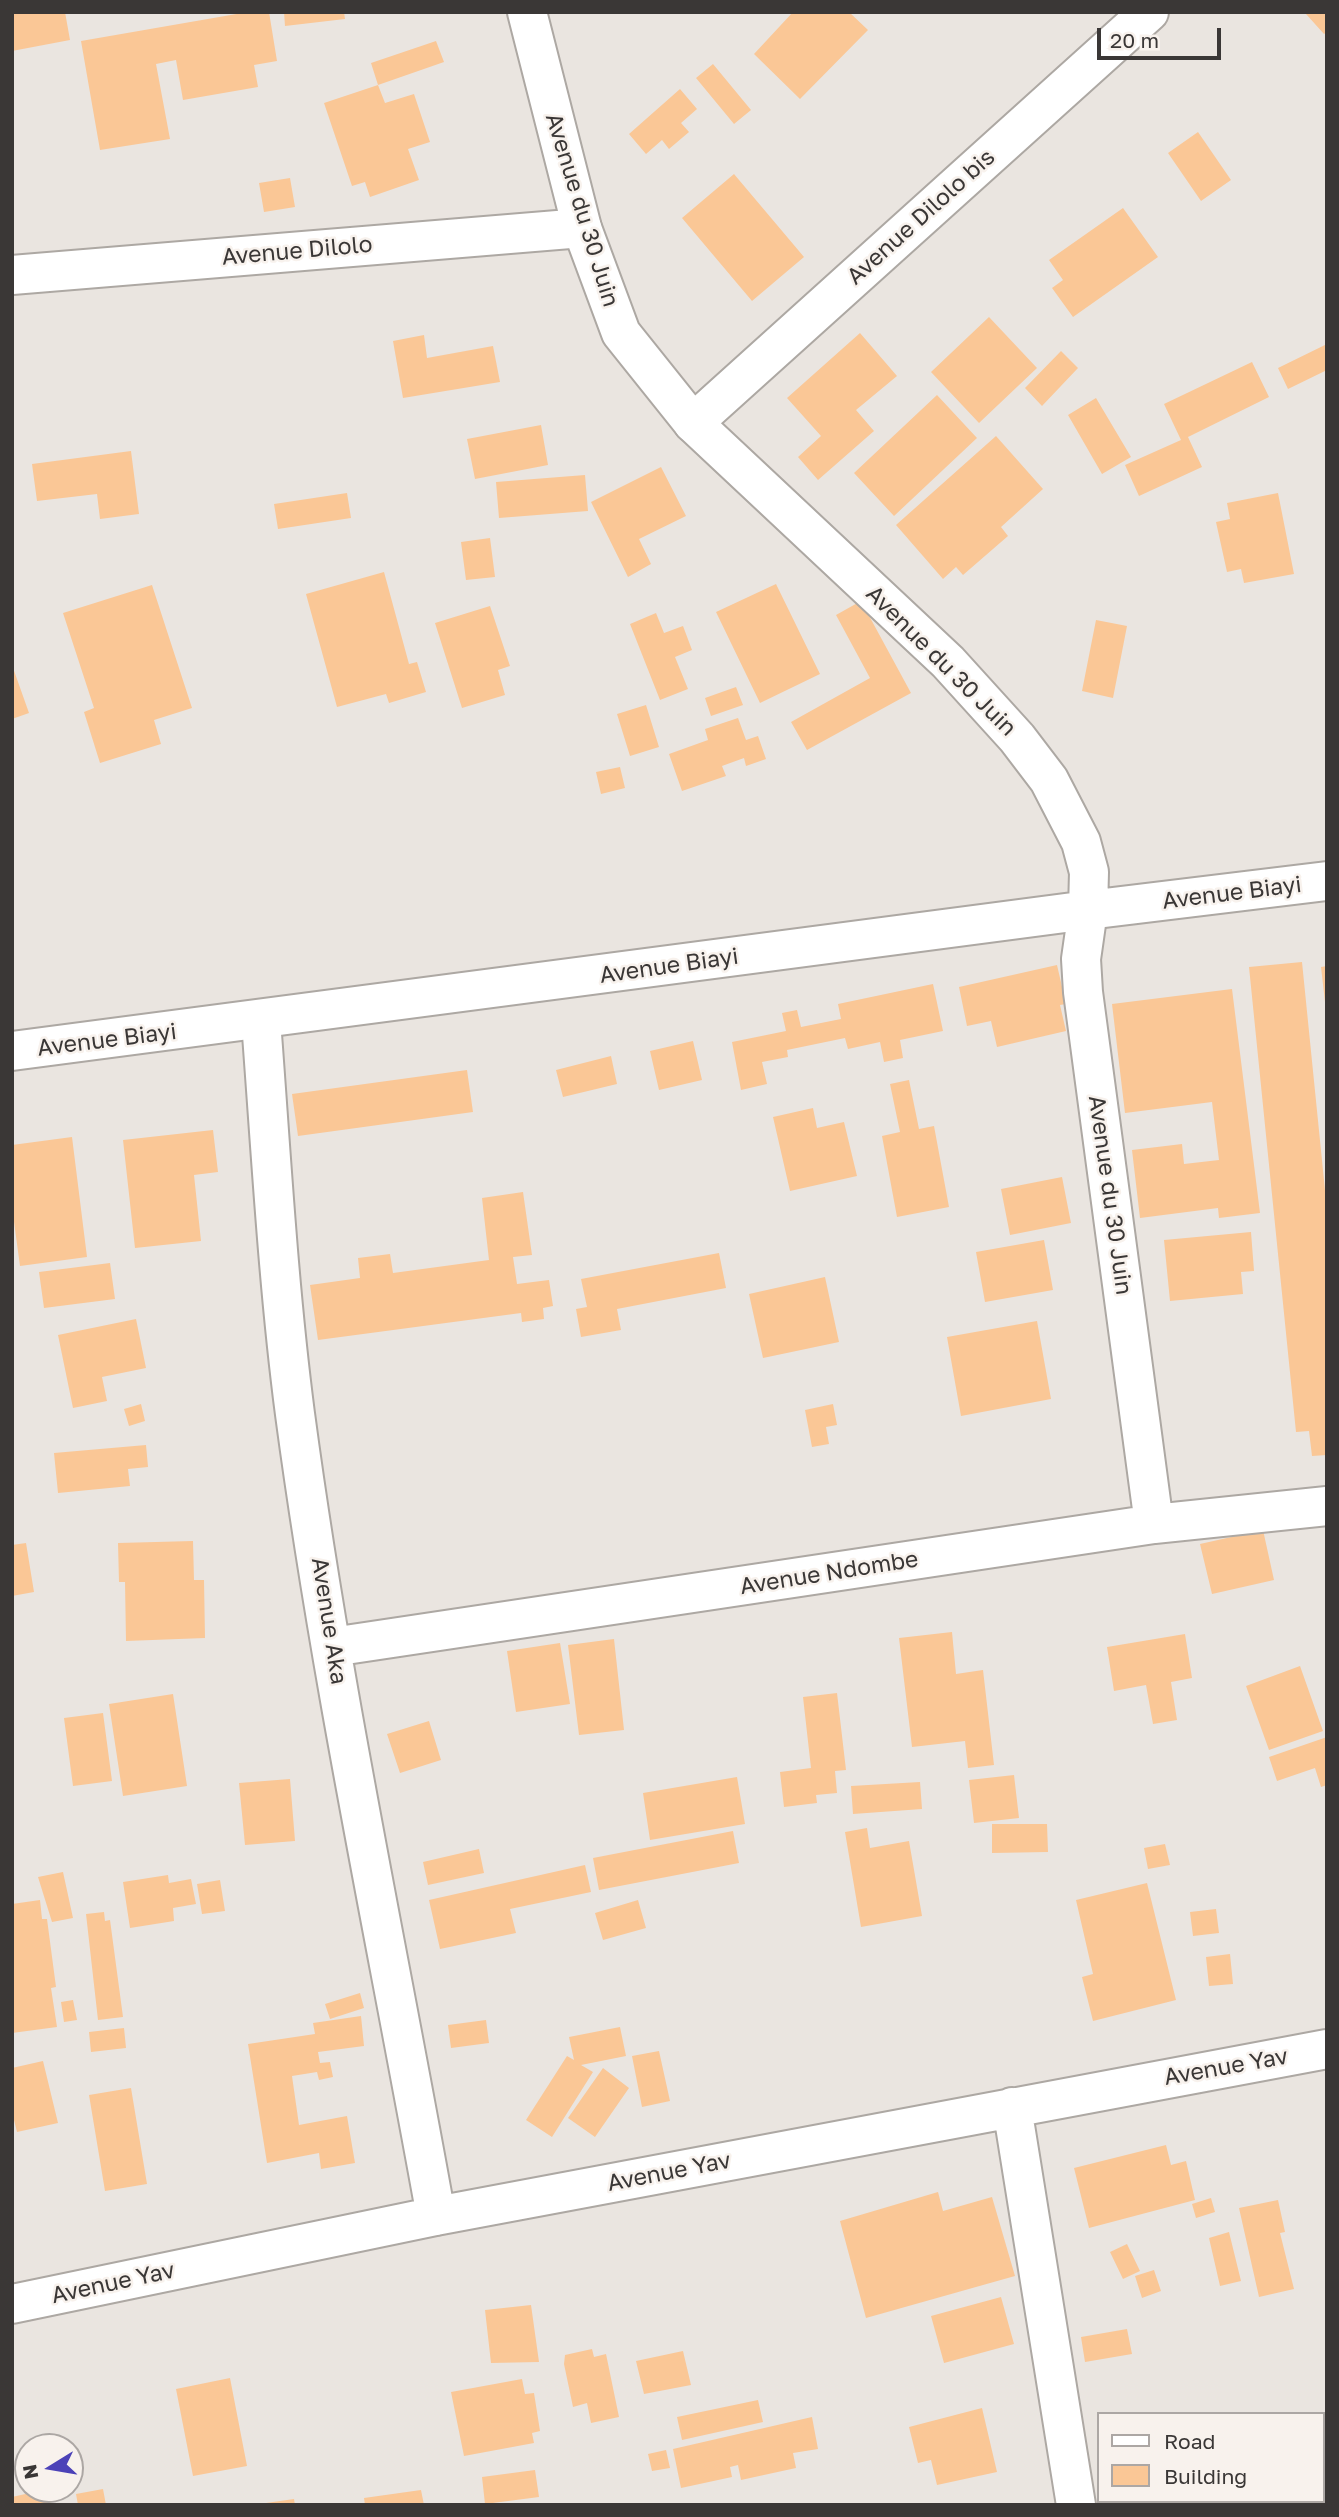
<!DOCTYPE html>
<html>
<head>
<meta charset="utf-8">
<style>
	body { margin:0 }
	#map { position:relative; width:1339px; height:2517px; overflow:hidden; background:#eae5e0; font-family:"Golos Text",sans-serif }
	canvas { display:block }
	.frame { position:absolute; inset:0; border:14px solid #3a3736; pointer-events:none }
	.legend { position:absolute; left:1097px; top:2412px; width:228px; height:91px; box-sizing:border-box; background:#f8f2ed; border:2px solid #aca7a4; margin:0; padding:9px 12px; list-style:none; font-size:21px; color:#3a3736 }
	.legend li { display:flex; align-items:center; gap:14px; height:35px }
	.legend b { width:35px; border:2px solid #aca7a4 }
	.north { position:absolute; left:14px; top:2433px; width:70px; height:70px; box-sizing:border-box; background:#f8f2ed; border:2px solid #aca7a4; border-radius:50%; rotate:259deg; font-size:19px; font-weight:700; line-height:28px; text-align:center; color:#3a3736 }
	.north::after { content:''; display:block; margin:auto; width:24px; height:32px; background:#4c42b8; clip-path:polygon(50% 0,100% 100%,50% 72%,0 100%) }
	.scale { position:absolute; left:1097px; top:28px; width:124px; height:32px; box-sizing:border-box; border:4px solid #3a3736; border-top:0; padding-left:9px; font-size:21px; line-height:24px; white-space:nowrap; color:#3a3736; -webkit-text-stroke:5px #f8f2ed; paint-order:stroke }
</style>
</head>
<body>
<div id="map">
<canvas width="1339" height="2517"></canvas>
<div class="frame"></div>
<ul class="legend">
<li><b style="height:9px;background:#fff"></b>Road</li>
<li><b style="height:19px;background:#fac796"></b>Building</li>
</ul>
<div class="north">N</div>
<div class="scale">20 m</div>
</div>
<script>
const context = document.querySelector('canvas').getContext('2d');
context.lineJoin = 'round';
function paint(path, color) { context.fillStyle = color; context.fill(path, 'evenodd'); }
function stroke(path, color, width, dash) { context.strokeStyle = color; context.lineWidth = width; context.lineCap = dash ? 'butt' : 'round'; context.setLineDash(dash || []); context.stroke(path); }
function write(font, color, halo, rows, align = 'center') {
  context.font = font + ' "Golos Text",sans-serif'; context.lineWidth = 5; context.setLineDash([]); context.textBaseline = 'middle'; context.strokeStyle = halo; context.fillStyle = color; for (const [text, x, y, turn = 0] of rows) {
    context.save(); context.translate(x, y); context.rotate((+turn || 0) * Math.PI / 180); context.textAlign = isNaN(turn) ? turn : align; if (halo) context.strokeText(text, 0, 0); context.fillText(text, 0, 0); context.restore();
  }
}
paint(new Path2D(`
	M 12,12 L 65,12 L 70,40 L 12,51 Z
	M 248,12 L 269,12 L 277,61 L 254,65 L 258,87 L 183,100 L 176,60 L 156,64 L 170,139 L 100,150 L 81,41 Z
	M 284,12 L 344,12 L 345,19 L 285,26 Z
	M 793,12 L 849,12 L 868,30 L 800,99 L 754,54 Z
	M 1308,12 L 1327,12 L 1327,32 L 1324,34 L 1306,14 Z
	M 436,41 L 444,62 L 378,85 L 371,63 Z
	M 713,64 L 751,110 L 734,124 L 696,78 Z
	M 378,85 L 385,103 L 414,94 L 430,142 L 408,149 L 419,180 L 370,197 L 365,182 L 352,186 L 324,103 Z
	M 680,89 L 697,109 L 681,123 L 689,132 L 669,149 L 662,140 L 646,154 L 629,134 Z
	M 1198,132 L 1231,180 L 1201,201 L 1168,153 Z
	M 734,174 L 804,257 L 752,301 L 682,218 Z
	M 290,178 L 295,207 L 264,212 L 259,183 Z
	M 1123,208 L 1158,257 L 1073,317 L 1052,288 L 1063,280 L 1049,260 Z
	M 989,317 L 1037,368 L 979,423 L 931,372 Z
	M 860,333 L 897,376 L 856,410 L 874,431 L 818,480 L 798,457 L 821,436 L 787,398 Z
	M 424,335 L 427,358 L 493,346 L 500,382 L 403,398 L 393,341 Z
	M 1327,344 L 1327,370 L 1288,389 L 1278,368 Z
	M 1061,351 L 1078,368 L 1042,406 L 1025,388 Z
	M 1252,362 L 1269,397 L 1188,437 L 1202,467 L 1139,496 L 1125,465 L 1181,440 L 1164,404 Z
	M 937,395 L 977,438 L 894,516 L 854,473 Z
	M 1096,398 L 1131,457 L 1102,474 L 1068,415 Z
	M 541,425 L 548,465 L 475,479 L 467,439 Z
	M 996,436 L 1043,489 L 1001,527 L 1008,536 L 963,575 L 956,567 L 943,579 L 896,525 Z
	M 131,451 L 139,514 L 100,519 L 97,494 L 37,501 L 32,464 Z
	M 661,467 L 686,516 L 639,539 L 651,564 L 628,577 L 591,502 Z
	M 585,475 L 588,511 L 499,518 L 496,482 Z
	M 347,493 L 351,518 L 278,529 L 274,504 Z
	M 1278,493 L 1294,574 L 1244,583 L 1241,569 L 1227,572 L 1216,522 L 1230,519 L 1227,503 Z
	M 490,538 L 495,577 L 466,580 L 461,542 Z
	M 384,572 L 409,664 L 417,662 L 426,692 L 389,703 L 386,694 L 337,707 L 306,594 Z
	M 776,584 L 820,674 L 760,703 L 716,612 Z
	M 152,585 L 192,708 L 154,720 L 161,744 L 100,763 L 84,712 L 94,708 L 63,613 Z
	M 861,601 L 911,693 L 807,750 L 791,722 L 870,678 L 836,615 Z
	M 490,606 L 510,666 L 498,670 L 505,695 L 462,708 L 435,623 Z
	M 656,613 L 664,633 L 683,626 L 692,650 L 675,657 L 688,689 L 660,700 L 630,624 Z
	M 1096,620 L 1127,626 L 1113,698 L 1082,691 Z
	M 12,665 L 29,713 L 12,719 Z
	M 736,687 L 743,705 L 711,716 L 705,698 Z
	M 646,705 L 659,747 L 630,756 L 617,714 Z
	M 738,718 L 746,740 L 758,736 L 766,759 L 746,766 L 744,758 L 722,766 L 726,776 L 682,791 L 669,754 L 708,740 L 705,729 Z
	M 620,767 L 625,788 L 601,794 L 596,772 Z
	M 1302,962 L 1327,1210 L 1327,1455 L 1312,1456 L 1309,1431 L 1296,1432 L 1249,967 Z
	M 1057,965 L 1066,1004 L 1060,1005 L 1066,1031 L 997,1047 L 991,1021 L 967,1026 L 959,987 Z
	M 1327,966 L 1327,1002 L 1325,1002 L 1321,967 Z
	M 933,984 L 943,1031 L 900,1040 L 903,1058 L 884,1062 L 880,1042 L 848,1049 L 845,1038 L 787,1050 L 788,1057 L 762,1062 L 767,1084 L 741,1090 L 732,1042 L 786,1031 L 782,1013 L 797,1010 L 801,1027 L 841,1019 L 838,1004 Z
	M 1232,989 L 1260,1213 L 1219,1218 L 1218,1208 L 1140,1218 L 1132,1150 L 1182,1144 L 1184,1164 L 1219,1160 L 1212,1102 L 1125,1113 L 1112,1004 Z
	M 693,1041 L 702,1080 L 659,1090 L 650,1051 Z
	M 611,1056 L 617,1084 L 563,1097 L 556,1070 Z
	M 467,1070 L 473,1112 L 298,1136 L 292,1094 Z
	M 909,1080 L 919,1129 L 934,1126 L 949,1207 L 897,1217 L 882,1136 L 900,1132 L 890,1084 Z
	M 813,1108 L 817,1128 L 844,1122 L 857,1176 L 790,1191 L 773,1117 Z
	M 213,1130 L 218,1172 L 194,1175 L 201,1241 L 135,1248 L 123,1140 Z
	M 72,1137 L 87,1257 L 20,1266 L 12,1207 L 12,1145 Z
	M 1062,1177 L 1071,1223 L 1010,1235 L 1001,1189 Z
	M 523,1192 L 532,1255 L 513,1257 L 517,1284 L 549,1280 L 553,1306 L 543,1308 L 544,1319 L 522,1322 L 521,1313 L 318,1340 L 310,1285 L 360,1278 L 358,1258 L 390,1254 L 393,1273 L 489,1260 L 482,1198 Z
	M 1251,1232 L 1254,1271 L 1241,1272 L 1243,1294 L 1170,1301 L 1164,1240 Z
	M 1044,1240 L 1053,1290 L 985,1302 L 976,1252 Z
	M 719,1253 L 726,1288 L 617,1309 L 621,1330 L 581,1337 L 576,1309 L 587,1307 L 581,1279 Z
	M 110,1263 L 115,1299 L 44,1308 L 39,1272 Z
	M 825,1277 L 839,1342 L 763,1358 L 749,1294 Z
	M 136,1319 L 146,1368 L 102,1377 L 107,1401 L 73,1408 L 58,1335 Z
	M 1037,1321 L 1051,1399 L 961,1416 L 947,1337 Z
	M 141,1404 L 145,1421 L 129,1426 L 124,1409 Z
	M 833,1404 L 837,1425 L 826,1427 L 829,1444 L 812,1447 L 805,1410 Z
	M 146,1445 L 148,1467 L 128,1469 L 130,1486 L 58,1493 L 54,1453 Z
	M 1263,1530 L 1274,1580 L 1212,1594 L 1200,1544 Z
	M 193,1541 L 194,1580 L 204,1580 L 205,1638 L 126,1641 L 125,1582 L 119,1582 L 118,1543 Z
	M 26,1543 L 34,1592 L 12,1596 L 12,1545 Z
	M 952,1632 L 956,1674 L 983,1670 L 994,1765 L 968,1768 L 965,1741 L 912,1747 L 899,1638 Z
	M 1185,1634 L 1192,1678 L 1171,1682 L 1177,1720 L 1153,1724 L 1146,1685 L 1114,1691 L 1107,1647 Z
	M 614,1639 L 624,1730 L 579,1735 L 568,1645 Z
	M 560,1643 L 570,1704 L 516,1712 L 507,1651 Z
	M 1300,1666 L 1323,1731 L 1269,1750 L 1246,1686 Z
	M 837,1693 L 846,1770 L 835,1771 L 837,1793 L 816,1795 L 817,1803 L 784,1807 L 780,1772 L 811,1768 L 803,1697 Z
	M 173,1694 L 187,1786 L 123,1796 L 109,1704 Z
	M 103,1713 L 112,1781 L 73,1786 L 64,1718 Z
	M 429,1721 L 441,1760 L 400,1773 L 387,1734 Z
	M 1327,1737 L 1327,1785 L 1321,1787 L 1315,1768 L 1277,1781 L 1269,1757 Z
	M 1014,1775 L 1019,1818 L 974,1823 L 969,1780 Z
	M 737,1777 L 745,1824 L 650,1840 L 643,1793 Z
	M 290,1779 L 295,1841 L 245,1845 L 239,1783 Z
	M 920,1782 L 922,1809 L 853,1814 L 851,1786 Z
	M 992,1824 L 1047,1824 L 1048,1852 L 992,1853 Z
	M 867,1828 L 870,1848 L 909,1841 L 922,1916 L 861,1927 L 845,1832 Z
	M 733,1831 L 739,1863 L 599,1890 L 593,1858 Z
	M 1165,1844 L 1170,1865 L 1148,1869 L 1144,1848 Z
	M 479,1849 L 484,1873 L 428,1885 L 423,1862 Z
	M 585,1865 L 591,1892 L 510,1909 L 516,1933 L 440,1949 L 429,1900 Z
	M 63,1872 L 73,1918 L 52,1922 L 38,1877 Z
	M 168,1875 L 169,1883 L 191,1879 L 196,1904 L 173,1908 L 174,1921 L 130,1928 L 123,1882 Z
	M 220,1880 L 225,1911 L 202,1914 L 197,1884 Z
	M 1147,1883 L 1176,2000 L 1093,2021 L 1082,1977 L 1093,1974 L 1076,1900 Z
	M 40,1900 L 42,1919 L 47,1919 L 56,1987 L 51,1988 L 57,2027 L 12,2033 L 12,1904 Z
	M 638,1900 L 646,1928 L 603,1940 L 595,1913 Z
	M 1216,1909 L 1219,1933 L 1193,1936 L 1190,1912 Z
	M 104,1912 L 105,1921 L 110,1920 L 123,2017 L 98,2020 L 86,1914 Z
	M 1230,1954 L 1233,1984 L 1209,1986 L 1206,1957 Z
	M 360,1993 L 364,2008 L 330,2019 L 325,2004 Z
	M 73,2000 L 77,2020 L 64,2022 L 61,2002 Z
	M 361,2016 L 364,2046 L 318,2052 L 320,2063 L 330,2062 L 333,2077 L 319,2080 L 317,2072 L 292,2076 L 299,2125 L 347,2116 L 355,2163 L 321,2169 L 319,2153 L 267,2163 L 248,2044 L 315,2034 L 313,2023 Z
	M 486,2020 L 489,2043 L 451,2048 L 448,2025 Z
	M 620,2027 L 626,2056 L 581,2065 L 593,2072 L 552,2137 L 526,2120 L 567,2056 L 574,2060 L 569,2037 Z
	M 124,2028 L 126,2048 L 91,2052 L 89,2032 Z
	M 659,2051 L 670,2101 L 642,2107 L 632,2056 Z
	M 43,2061 L 58,2123 L 17,2132 L 12,2112 L 12,2068 Z
	M 603,2068 L 629,2088 L 595,2137 L 568,2118 Z
	M 131,2088 L 147,2184 L 105,2191 L 89,2095 Z
	M 1166,2145 L 1171,2165 L 1186,2161 L 1195,2200 L 1089,2228 L 1074,2168 Z
	M 938,2192 L 943,2211 L 992,2197 L 1015,2276 L 866,2318 L 840,2221 Z
	M 1211,2198 L 1215,2212 L 1196,2218 L 1192,2204 Z
	M 1278,2200 L 1285,2232 L 1280,2233 L 1294,2289 L 1259,2297 L 1239,2208 Z
	M 1229,2232 L 1241,2281 L 1220,2286 L 1209,2238 Z
	M 1127,2244 L 1140,2271 L 1123,2279 L 1110,2252 Z
	M 1154,2270 L 1161,2291 L 1142,2298 L 1135,2276 Z
	M 1001,2297 L 1014,2344 L 944,2363 L 931,2316 Z
	M 531,2305 L 539,2362 L 491,2363 L 485,2310 Z
	M 1127,2329 L 1132,2354 L 1085,2362 L 1081,2337 Z
	M 592,2349 L 594,2357 L 606,2354 L 619,2417 L 591,2423 L 587,2403 L 573,2407 L 564,2364 L 565,2355 Z
	M 683,2351 L 691,2385 L 644,2394 L 636,2361 Z
	M 230,2378 L 247,2466 L 193,2476 L 176,2389 Z
	M 522,2379 L 525,2394 L 534,2393 L 540,2431 L 532,2433 L 534,2443 L 464,2456 L 451,2392 Z
	M 758,2400 L 763,2422 L 682,2440 L 677,2417 Z
	M 982,2408 L 997,2472 L 937,2485 L 931,2460 L 918,2463 L 909,2427 Z
	M 812,2417 L 818,2449 L 793,2453 L 796,2468 L 741,2480 L 738,2465 L 730,2467 L 732,2477 L 681,2488 L 673,2449 Z
	M 666,2450 L 670,2468 L 652,2471 L 648,2454 Z
	M 535,2470 L 539,2497 L 485,2504 L 482,2477 Z
	M 1327,2483 L 1327,2505 L 1293,2505 L 1292,2501 L 1323,2501 L 1323,2484 Z
	M 48,2489 L 51,2505 L 12,2505 L 12,2497 Z
	M 103,2489 L 106,2505 L 78,2505 L 76,2494 Z
	M 421,2490 L 424,2505 L 365,2505 L 364,2498 Z
	M 294,2499 L 295,2505 L 266,2505 L 266,2503 Z`), '#fac796');
const minor = new Path2D(`
	M 12,275 L 582,228
	M 693,423 L 1149,12
	M 1088,910 L 1081,959 L 1083,992 L 1154,1524
	M 261,1021 C 271,1152 278,1284 295,1414 C 331,1683 388,1949 436,2216
	M 332,1647 L 1154,1524 L 1327,1506
	M 1012,2107 L 1076,2505
	M 12,2304 L 436,2216 L 1327,2049`);
const tertiary = new Path2D(`
	M 527,12 L 582,228 L 621,333 L 693,423 L 948,662 L 1017,738 L 1049,780 L 1081,842 L 1089,872 L 1088,910
	M 12,1051 L 1088,910 L 1327,881`);
stroke(minor, '#ada8a3', 42);
stroke(tertiary, '#ada8a3', 42);
stroke(minor, '#fff', 38);
stroke(tertiary, '#fff', 38);
write('23px', '#3a3736', '#f8f2ed', [
	["Avenue du 30 Juin",582,210,73],
	["Avenue Dilolo bis",921,217,-42],
	["Avenue Dilolo",297,251,-5],
	["Avenue du 30 Juin",941,661,45],
	["Avenue Biayi",1232,893,-7],
	["Avenue Biayi",669,966,-8],
	["Avenue Biayi",107,1040,-7],
	["Avenue du 30 Juin",1110,1195,82],
	["Avenue Ndombe",829,1573,-9],
	["Avenue Aka",329,1621,81],
	["Avenue Yav",1226,2067,-10],
	["Avenue Yav",669,2172,-11],
	["Avenue Yav",113,2283,-12]
]);
</script>
</body>
</html>
